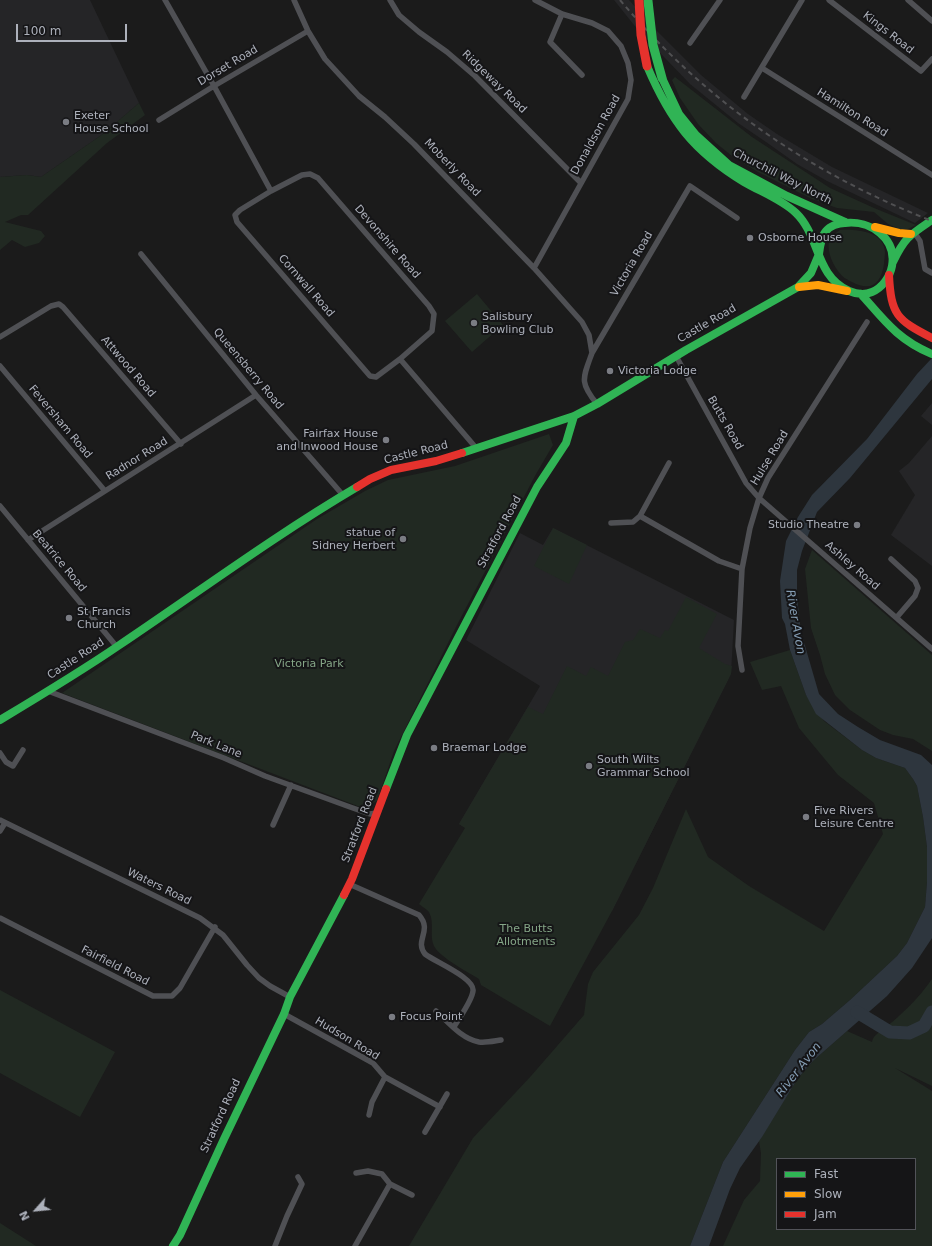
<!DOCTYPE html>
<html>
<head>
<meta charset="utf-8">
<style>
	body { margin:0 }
	#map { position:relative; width:932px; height:1246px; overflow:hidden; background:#1b1b1b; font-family:"DejaVu Sans",sans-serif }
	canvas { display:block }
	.legend { position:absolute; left:776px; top:1158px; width:140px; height:72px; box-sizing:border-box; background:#151517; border:1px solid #525359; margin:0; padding:5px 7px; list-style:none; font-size:12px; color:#adb1bb }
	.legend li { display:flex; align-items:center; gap:8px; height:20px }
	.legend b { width:20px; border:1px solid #525359 }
	.north { position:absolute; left:16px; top:1190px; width:40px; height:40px; -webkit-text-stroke:3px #151517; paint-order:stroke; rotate:243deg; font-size:11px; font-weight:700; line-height:16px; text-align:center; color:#adb1bb }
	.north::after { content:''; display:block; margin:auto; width:14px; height:18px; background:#adb1bb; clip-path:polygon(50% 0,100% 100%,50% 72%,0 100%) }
	.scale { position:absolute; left:16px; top:24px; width:111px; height:18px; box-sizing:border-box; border:2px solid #adb1bb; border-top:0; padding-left:5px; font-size:12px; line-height:14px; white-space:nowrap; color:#adb1bb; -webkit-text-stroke:3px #151517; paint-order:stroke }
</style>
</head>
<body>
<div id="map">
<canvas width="932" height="1246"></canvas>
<ul class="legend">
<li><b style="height:5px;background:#30b455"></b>Fast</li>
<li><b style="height:5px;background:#ff9f0a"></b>Slow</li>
<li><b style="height:5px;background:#e5322d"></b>Jam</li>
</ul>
<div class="north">N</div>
<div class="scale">100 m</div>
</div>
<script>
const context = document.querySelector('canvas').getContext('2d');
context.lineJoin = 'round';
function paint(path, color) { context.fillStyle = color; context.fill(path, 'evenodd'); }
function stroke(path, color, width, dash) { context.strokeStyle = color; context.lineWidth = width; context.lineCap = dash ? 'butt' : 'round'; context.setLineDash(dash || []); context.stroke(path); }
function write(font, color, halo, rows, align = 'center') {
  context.font = font + ' "DejaVu Sans",sans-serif'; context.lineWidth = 4; context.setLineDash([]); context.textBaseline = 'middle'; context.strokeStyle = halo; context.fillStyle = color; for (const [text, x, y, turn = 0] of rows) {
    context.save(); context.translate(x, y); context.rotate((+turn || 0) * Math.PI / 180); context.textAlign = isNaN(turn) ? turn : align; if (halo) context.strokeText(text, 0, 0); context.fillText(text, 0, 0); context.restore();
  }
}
paint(new Path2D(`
	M 0,0 L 90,0 L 139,103 L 103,134 L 41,177 L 27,175 L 0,177 Z
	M 614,0 L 629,0 L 655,29 L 701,75 L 748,114 L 777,134 L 832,167 L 928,213 L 915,223 L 827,181 L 797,164 L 766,142 L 738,123 L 690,84 L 638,30 Z
	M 932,403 L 932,425 L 921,416 Z
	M 932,436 L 932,566 L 891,535 L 915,495 L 899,471 L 909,463 Z
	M 553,528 L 734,620 L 731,674 L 612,911 L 459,824 L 540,686 L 466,640 L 520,533 L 543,545 Z`), '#252527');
paint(new Path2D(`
	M 675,77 L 752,137 L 830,188 L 874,208 L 916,225 L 908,229 L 900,229 L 888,224 L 874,212 L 837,208 L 812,199 L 758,172 L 732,156 L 716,143 L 698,124 L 680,98 L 672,80 Z
	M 139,103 L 145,115 L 107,143 L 28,215 L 21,215 L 5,222 L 41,231 L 45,236 L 39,243 L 25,247 L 12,240 L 0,250 L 0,177 L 27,175 L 41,177 L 103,134 Z
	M 840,230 C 856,229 884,231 885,252 C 885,256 884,260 884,264 C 881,284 871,292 852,282 C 846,279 842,277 838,271 C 831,261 826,249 830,237 Z
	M 477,294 L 503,325 L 472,352 L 445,321 Z
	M 549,434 L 553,445 L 536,474 L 457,625 L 394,751 L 377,801 L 363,808 L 62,693 L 317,519 L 365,491 L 388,480 L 455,466 Z
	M 553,528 L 587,545 L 569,584 L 534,566 Z
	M 812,550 L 932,655 L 932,751 L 913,739 L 893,735 L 880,730 L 850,710 L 835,695 L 825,674 L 820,655 L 811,628 L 805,569 Z
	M 686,597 L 717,614 L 699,648 L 725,664 L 732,666 L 731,674 L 612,911 L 550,1026 L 481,985 L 479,979 C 468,972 439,957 434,946 C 429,936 435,923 429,912 C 427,909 422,907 419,904 L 465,828 L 459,824 L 528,707 L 543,714 L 567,666 L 586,676 L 591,667 L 608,676 L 625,642 L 633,640 L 640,629 L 660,638 L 665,630 L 668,631 Z
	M 790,650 L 806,695 L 824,721 L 862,750 L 876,758 L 905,768 L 913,779 L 917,786 L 923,817 L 927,847 L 927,882 L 925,907 L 907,943 L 897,956 L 850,1000 L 822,1024 L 809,1032 L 795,1050 L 723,1162 L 690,1246 L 409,1246 L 473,1138 L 531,1076 L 584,1015 L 588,984 L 593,972 L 639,915 L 653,888 L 686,809 L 708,857 L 749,886 L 824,931 L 883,834 L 874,803 L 838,775 L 799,728 L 781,686 L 762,690 L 750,662 Z
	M 932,979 L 932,1086 L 895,1068 L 932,1091 L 932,1246 L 723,1246 L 744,1200 L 760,1181 L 761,1153 L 759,1141 L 798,1078 L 814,1060 L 847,1031 L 872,1042 C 873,1036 878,1033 884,1029 C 902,1014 918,999 932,979 ZM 777,1159 L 915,1159 L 915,1229 L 777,1229 Z
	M 0,990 L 115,1052 L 80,1117 L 0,1073 Z
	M 0,1223 L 36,1246 L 0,1246 Z`), '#212922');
paint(new Path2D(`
	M 932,358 L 932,379 L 850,478 L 817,512 L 802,551 L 797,570 L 797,597 L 801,632 L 819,694 L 838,714 L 858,727 L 880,740 L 921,755 L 932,765 L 932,938 L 912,968 L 887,996 L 814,1060 L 798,1078 L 762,1137 L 740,1168 L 730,1189 L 709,1246 L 690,1246 L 723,1162 L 795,1050 L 809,1032 L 822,1024 L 850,1000 L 897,956 L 907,943 L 925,907 L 927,882 L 927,847 L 923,817 L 917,786 L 913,779 L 905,768 L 876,758 L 862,750 L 816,714 L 806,695 L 790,650 L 785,624 L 782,618 L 780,581 L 786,541 L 798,517 L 812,495 L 867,439 L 917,374 Z`), '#2e363e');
stroke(new Path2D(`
	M 857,1012 L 890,1032 L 909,1033 L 924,1026 L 932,1012`), '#2e363e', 13);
stroke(new Path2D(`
	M 165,0 L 214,86 L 271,191 L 240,210 L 235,215 L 237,222 L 370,376 L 376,377 L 400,359 L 477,449
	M 294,0 L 308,31 L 325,59 L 359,96 L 385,117 L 414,144 L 534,268 L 582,322 L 589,335 L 592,353
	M 390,0 L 399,15 L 419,32 L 447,52 L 475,76 L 581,183
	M 829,0 L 921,71 L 932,59
	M 908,0 L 932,21
	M 562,14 L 550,42 L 582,75
	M 690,43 L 720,0
	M 762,68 L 932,175
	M 744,97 L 802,0
	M 159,120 L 214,86 L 308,31
	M 271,191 L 302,175 L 310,174 L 318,178 L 429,306 L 434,314 L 432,331 L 400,359
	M 914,232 L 920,241 L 925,269 L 932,273
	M 141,254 L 256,395 L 342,494
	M 534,268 L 628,99 L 631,80 L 628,63 L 621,46 L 608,31 L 592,23 L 562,14 L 535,0
	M 0,337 L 51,306 L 59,304 L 63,307 L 181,444
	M 676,356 L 746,483 L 759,498 L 932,649
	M 0,366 L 105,491
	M 597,404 C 579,382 583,378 592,353 L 690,186 L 737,218
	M 669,463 L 640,516 L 719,561 L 742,569
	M 0,506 L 117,647
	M 611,523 L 633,522 L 640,516
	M 28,540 L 256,395
	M 891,559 L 915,581 L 918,588 L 915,596 L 897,617
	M 742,670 L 738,646 L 742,569 L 750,528 L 759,498 L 768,478 L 867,322
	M 48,691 L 224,758 L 265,776 L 350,807 L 370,814 L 377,813
	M 0,753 L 6,762 L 13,766 L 23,750
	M 0,820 L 200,918 L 223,935 L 247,965 L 259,978 L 270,986 L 290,997
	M 273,825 L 291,785
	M 0,831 L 5,823
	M 349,884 L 419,915 C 433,931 414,940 425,954 C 435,962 475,978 473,991 C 472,1001 459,1018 454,1027
	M 0,918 L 153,996 L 172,996 L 180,988 L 215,927
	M 436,1011 C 448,1022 462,1039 479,1042 C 486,1043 494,1041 501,1040
	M 284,1014 L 373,1063 L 385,1077 L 440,1107
	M 369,1115 L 372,1102 L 385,1077
	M 425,1132 L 447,1094
	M 390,1184 L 412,1195
	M 275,1246 L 287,1216 L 302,1184 L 298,1177
	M 355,1246 L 390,1184 L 382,1174 L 368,1171 L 356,1173`), '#4f5054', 5.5);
stroke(new Path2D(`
	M 647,66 C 670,120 693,151 744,182 C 761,192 781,199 796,213 C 820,236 815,276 849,291 C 856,294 865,295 872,292 C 882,288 890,277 892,266 C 897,238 870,220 845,223 C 838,223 830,226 826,231 C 821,237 820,246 819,254
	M 662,78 L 679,114 L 696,135 L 729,165 L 787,196 L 845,222
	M 893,262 C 905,237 910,235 932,220
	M 861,294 C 884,320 898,340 932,354
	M 462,453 L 574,416 L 597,404 L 686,350 L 798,287 L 811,273 L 819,254
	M 0,720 C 40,696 80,672 118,646 C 197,593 274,536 357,487
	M 386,789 L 407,735 L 537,487 L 566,443 L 574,416
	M 173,1246 L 180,1235 L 224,1139 L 284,1014 L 290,997 L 344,895`), '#30b455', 8);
stroke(new Path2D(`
	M 875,227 L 899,233 L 911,234
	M 799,287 L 818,285 L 847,291`), '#ff9f0a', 8);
stroke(new Path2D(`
	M 889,275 C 891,315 897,320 932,338
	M 357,487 L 370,479 L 391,470 L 436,461 L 462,453
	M 344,895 L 352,879 L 386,789`), '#e5322d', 8);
stroke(new Path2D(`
	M 620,0 C 705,101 809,173 932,221`), '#505052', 2, [5, 4]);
stroke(new Path2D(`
	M 648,1 L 653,45 L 662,78`), '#30b455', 9);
stroke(new Path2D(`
	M 639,0 L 641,35 L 647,66`), '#e5322d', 9);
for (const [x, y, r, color] of [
	[66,122,4,"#7a7c83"],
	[750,238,4,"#7a7c83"],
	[474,323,4,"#7a7c83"],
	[610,371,4,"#7a7c83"],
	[386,440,4,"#7a7c83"],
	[857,525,4,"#7a7c83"],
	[403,539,4,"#7a7c83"],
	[69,618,4,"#7a7c83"],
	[434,748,4,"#7a7c83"],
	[589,766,4,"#7a7c83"],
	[806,817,4,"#7a7c83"],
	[392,1017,4,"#7a7c83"]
]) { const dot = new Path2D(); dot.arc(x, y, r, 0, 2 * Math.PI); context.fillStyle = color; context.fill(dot); stroke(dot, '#151517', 1.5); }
write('11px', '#adb1bb', '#151517', [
	["Kings Road",888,33,38],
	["Dorset Road",228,66,-31],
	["Ridgeway Road",494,82,44],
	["Hamilton Road",852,113,32],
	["Donaldson Road",596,135,-61],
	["Moberly Road",452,168,46],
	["Churchill Way North",782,177,27],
	["Devonshire Road",387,242,49],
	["Victoria Road",632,264,-60],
	["Cornwall Road",306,286,49],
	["Castle Road",707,324,-30],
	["Attwood Road",128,367,49],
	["Queensberry Road",248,369,50],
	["Feversham Road",60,422,50],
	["Butts Road",725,423,60],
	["Castle Road",416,453,-14],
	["Hulse Road",770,458,-59],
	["Radnor Road",137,459,-32],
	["Stratford Road",500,532,-62],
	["Beatrice Road",59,561,50],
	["Ashley Road",852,566,41],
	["Castle Road",76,659,-33],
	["Park Lane",216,745,22],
	["Stratford Road",360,825,-69],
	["Waters Road",159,887,26],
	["Fairfield Road",115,966,27],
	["Hudson Road",347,1039,31],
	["Stratford Road",221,1116,-65]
]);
write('11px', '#adb1bb', '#151517', [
	["Exeter",74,116],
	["House School",74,129],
	["Osborne House",758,238],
	["Salisbury",482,317],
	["Bowling Club",482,330],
	["Victoria Lodge",618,371],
	["Fairfax House",378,434,"right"],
	["and Inwood House",378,447,"right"],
	["Studio Theatre",849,525,"right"],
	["statue of",395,533,"right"],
	["Sidney Herbert",395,546,"right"],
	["St Francis",77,612],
	["Church",77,625],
	["Braemar Lodge",442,748],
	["South Wilts",597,760],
	["Grammar School",597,773],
	["Five Rivers",814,811],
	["Leisure Centre",814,824],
	["Focus Point",400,1017]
], 'left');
write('11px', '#85a687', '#151517', [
	["Victoria Park",309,664],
	["The Butts",526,929],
	["Allotments",526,942]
]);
write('italic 12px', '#859eb5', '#151517', [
	["River Avon",795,622,80],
	["River Avon",799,1070,-52]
]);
</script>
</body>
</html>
